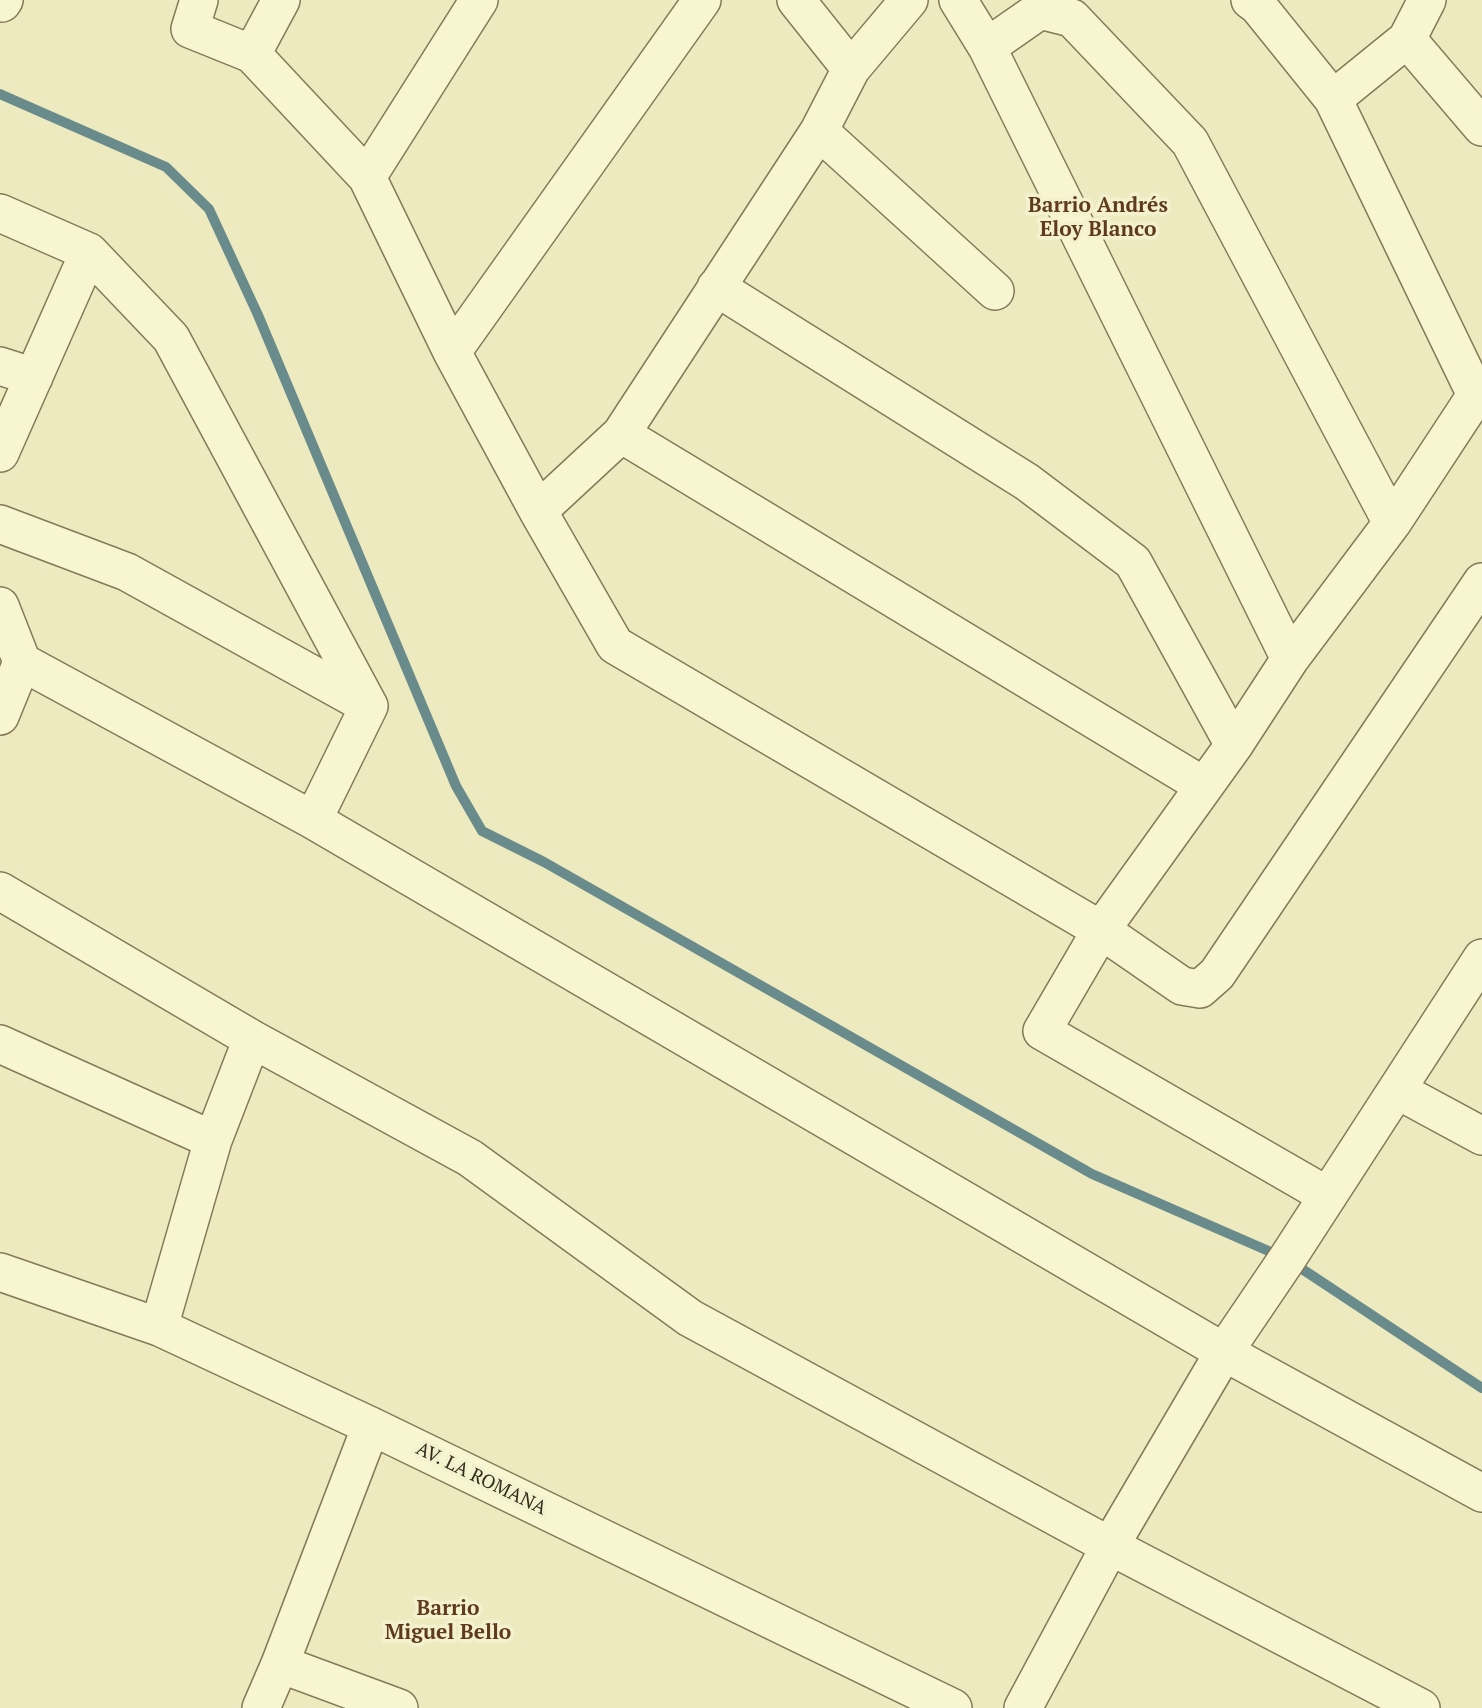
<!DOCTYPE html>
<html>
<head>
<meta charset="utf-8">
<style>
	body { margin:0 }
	canvas { display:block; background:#eceabe }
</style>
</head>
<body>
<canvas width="1482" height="1708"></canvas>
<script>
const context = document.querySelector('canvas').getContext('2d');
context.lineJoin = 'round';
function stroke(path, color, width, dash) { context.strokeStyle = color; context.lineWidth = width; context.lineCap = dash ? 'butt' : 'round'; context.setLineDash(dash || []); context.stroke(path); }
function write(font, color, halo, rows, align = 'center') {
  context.font = font + ' "PT Serif",serif'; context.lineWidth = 7; context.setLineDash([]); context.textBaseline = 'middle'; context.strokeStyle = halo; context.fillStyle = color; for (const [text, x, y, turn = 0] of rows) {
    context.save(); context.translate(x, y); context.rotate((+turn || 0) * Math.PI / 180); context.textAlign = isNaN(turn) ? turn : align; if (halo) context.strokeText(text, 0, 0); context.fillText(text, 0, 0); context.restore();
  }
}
stroke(new Path2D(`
	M 0,94 L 166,167 L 209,209 L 258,315 L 456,786 L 482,831 L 544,862 L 1092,1174 L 1280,1256
	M 1293,1263 L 1482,1388`), '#6a8b8b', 10);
const street = new Path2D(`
	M 199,0 L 190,29 L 252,54 L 367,177 L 452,352 L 538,511 L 615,645 L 1101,930 L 1182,986 L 1200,989 L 1217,974 L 1482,582
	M 796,0 L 851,69
	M 958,0 L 987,47 L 1290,659
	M 1250,0 L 1258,6 L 1333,99 L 1476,395
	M 2,3 L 4,0
	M 1407,39 L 1482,127
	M 987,47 L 1040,10 L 1072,18 L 1190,142 L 1392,523
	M 252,54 L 281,0
	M 1333,99 L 1407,39 L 1427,0
	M 819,131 L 995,291
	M 367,177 L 479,0
	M 0,213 L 89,252 L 171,338 L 369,706 L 313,820
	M 716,287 L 1027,482 L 1133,562 L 1234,745
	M 452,352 L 702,0
	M 0,366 L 34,377
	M 621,434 L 1204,786
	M 0,453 L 89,252
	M 538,511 L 621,434 L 819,131 L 851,69 L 909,0
	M 0,524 L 127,572 L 369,706
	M 0,606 L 22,662 L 0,716
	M 22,662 L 313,820 L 1224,1352 L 1482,1493
	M 0,891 L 252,1039 L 470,1158 L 690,1318 L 1110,1546 L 1421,1708
	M 0,1044 L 213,1140
	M 1397,1090 L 1482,1136
	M 1328,1196 L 1042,1031 L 1101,930 L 1234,745 L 1290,659 L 1392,523 L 1482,386
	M 0,1272 L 159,1327 L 371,1426 L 953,1708
	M 159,1327 L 213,1140 L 252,1039
	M 280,1664 L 399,1708
	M 261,1708 L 280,1664 L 371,1426
	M 1023,1708 L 1110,1546 L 1224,1352 L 1287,1259 L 1482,958`);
stroke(street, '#847a58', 40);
stroke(street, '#f8f6d1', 37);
write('19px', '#342d1c', '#f4f2ce', [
	["AV. LA ROMANA",481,1479,26]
]);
write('bold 21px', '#5f3b1c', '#f4f2ce', [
	["Barrio Andrés",1098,206],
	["Eloy Blanco",1098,230],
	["Barrio",448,1609],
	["Miguel Bello",448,1633]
]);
</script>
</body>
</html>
